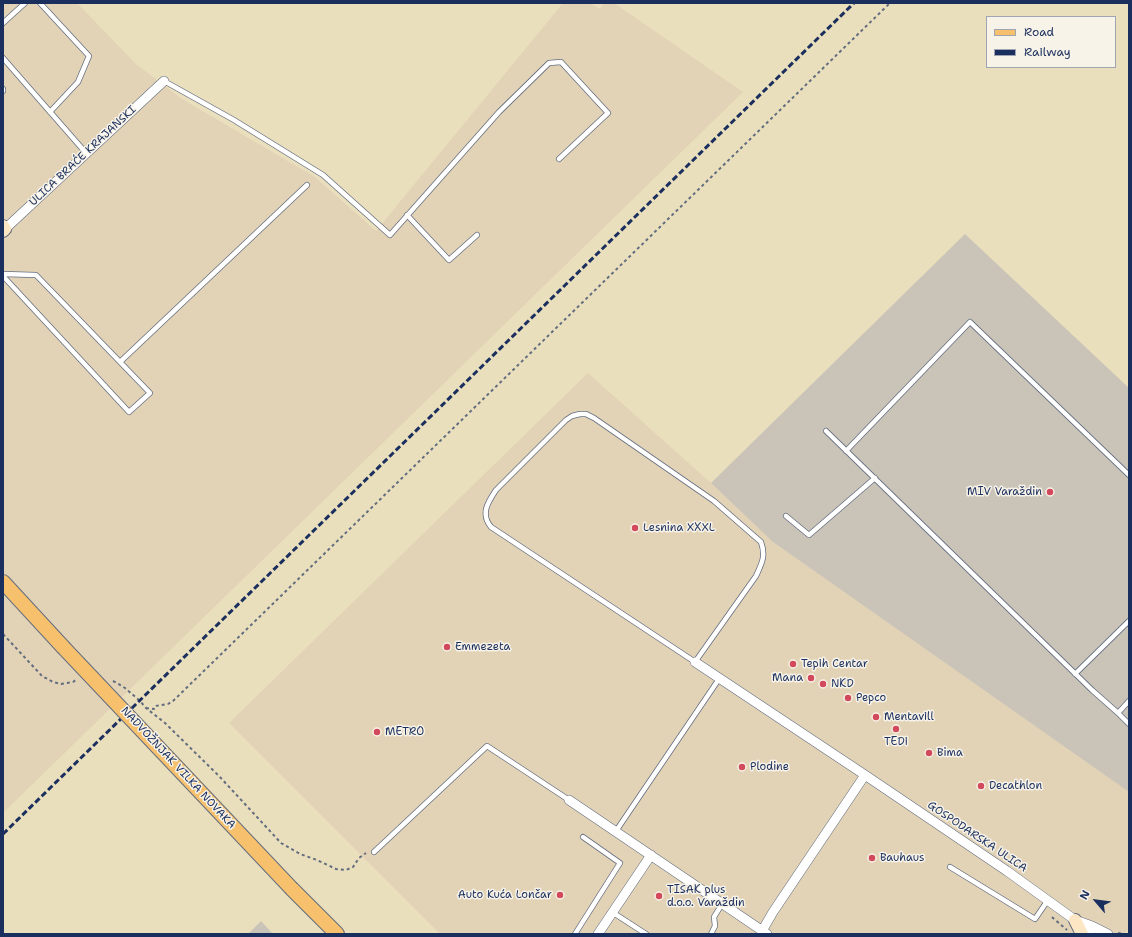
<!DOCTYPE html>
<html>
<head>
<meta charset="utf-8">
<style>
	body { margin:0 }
	#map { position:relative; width:1132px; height:937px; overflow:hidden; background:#eadfbc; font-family:"Shantell Sans",sans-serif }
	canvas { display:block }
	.frame { position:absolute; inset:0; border:4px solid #1b2f5e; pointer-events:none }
	.legend { position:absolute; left:986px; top:16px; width:130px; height:52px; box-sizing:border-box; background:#f7f3e8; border:1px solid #9fa5b1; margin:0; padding:5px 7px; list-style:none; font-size:12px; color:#1b2f5e }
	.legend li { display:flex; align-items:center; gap:8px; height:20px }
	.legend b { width:20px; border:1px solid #9fa5b1 }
	.north { position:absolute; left:1076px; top:881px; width:40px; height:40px; -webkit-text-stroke:3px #f7f3e8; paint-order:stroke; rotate:298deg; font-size:11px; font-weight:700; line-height:16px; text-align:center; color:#1b2f5e }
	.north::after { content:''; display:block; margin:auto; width:14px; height:18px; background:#1b2f5e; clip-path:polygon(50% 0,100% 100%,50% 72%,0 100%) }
</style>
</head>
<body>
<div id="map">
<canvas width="1132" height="937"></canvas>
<div class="frame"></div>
<ul class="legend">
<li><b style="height:5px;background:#f7c06c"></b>Road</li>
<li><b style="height:5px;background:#1b2f5e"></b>Railway</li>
</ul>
<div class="north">N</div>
</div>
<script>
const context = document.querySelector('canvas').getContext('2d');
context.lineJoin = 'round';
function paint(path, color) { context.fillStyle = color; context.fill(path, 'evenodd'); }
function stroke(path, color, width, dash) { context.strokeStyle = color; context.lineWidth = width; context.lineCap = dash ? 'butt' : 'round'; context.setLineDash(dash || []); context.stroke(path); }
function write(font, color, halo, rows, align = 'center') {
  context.font = font + ' "Shantell Sans",sans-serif'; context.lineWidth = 3; context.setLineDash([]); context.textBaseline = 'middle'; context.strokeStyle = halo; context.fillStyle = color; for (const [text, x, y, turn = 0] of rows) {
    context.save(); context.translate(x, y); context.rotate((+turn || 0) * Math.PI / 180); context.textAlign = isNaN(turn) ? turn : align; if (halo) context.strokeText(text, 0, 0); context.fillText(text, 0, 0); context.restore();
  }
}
paint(new Path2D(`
	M 3,3 L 77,3 L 137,65 L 182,99 L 315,177 L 376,231 L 563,3 L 590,3 L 600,9 L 604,3 L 614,3 L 743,92 L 3,813 Z
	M 588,373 L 711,483 L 773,542 L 1129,792 L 1129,929 L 1123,934 L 440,934 L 229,723 Z`), '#e2d2b6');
paint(new Path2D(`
	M 965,234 L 1129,388 L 1129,792 L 773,542 L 711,483 Z
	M 261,921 L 273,934 L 248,934 Z`), '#cac3b8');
const service = new Path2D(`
	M 40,3 L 89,56 L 78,82 L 50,112
	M 3,23 L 25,3
	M 3,58 L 86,153
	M 164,81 L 234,120 L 323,175 L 390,235 L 499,112 L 549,63 L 561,62 L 608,113 L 559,159
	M 3,89 L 3,91
	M 407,215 L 449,260 L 477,235
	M 3,274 L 36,275 L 150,393 L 129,412 L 3,276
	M 120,362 L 307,185
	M 580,414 L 586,414 L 594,418 L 714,501 L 761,542 C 766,556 762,563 756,576 L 695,662 L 491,527 C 480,514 488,502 496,490 L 566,420 L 572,416 Z
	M 826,431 L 1092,690 L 1118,713 L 1129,701
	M 846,451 L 970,322 L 1129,475
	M 786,516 L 809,535 L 875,478
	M 1075,674 L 1129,621
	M 1118,713 L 1129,724
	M 616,831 L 719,679
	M 374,852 L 487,746 L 569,800
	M 950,867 L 1035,919 L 1048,900
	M 612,912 L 646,934
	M 575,934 L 620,863 L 583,837
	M 711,934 L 715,926 L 714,917 L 722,904`);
const minor = new Path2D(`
	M 5,229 L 164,81
	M 695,662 L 865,775
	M 569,800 L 767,934
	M 1078,921 L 1092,926 L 1108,934
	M 762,931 L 773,912 L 865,775 L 1007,871 L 1075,920 L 1091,934
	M 598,934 L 651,855`);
const secondary = new Path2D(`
	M 3,226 L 5,229 L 3,231
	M 1075,920 L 1082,934`);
const primary = new Path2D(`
	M 3,582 L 63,647
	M 292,889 L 337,934`);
stroke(service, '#636d7f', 6);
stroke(minor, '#636d7f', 10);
stroke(secondary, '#636d7f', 14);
stroke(primary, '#636d7f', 16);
stroke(new Path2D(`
	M 3,634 L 42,676 L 53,682 L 61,684 L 73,682 L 77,679
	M 113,681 L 117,683 L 125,688 L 140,701 L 146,708 L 165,723 L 219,776 L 281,843 L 300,854 L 317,860 L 336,869 L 346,870 L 353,867 L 359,858 L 366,853
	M 146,708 L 154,709 L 155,706 L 168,704 L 173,701 L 890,3
	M 1052,917 L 1053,918 L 1067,930
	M 1118,933 L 1124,934`), '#636d7f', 2, [3, 3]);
stroke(service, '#fff', 4.5);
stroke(minor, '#fff', 9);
stroke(secondary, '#fce6c4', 12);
stroke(primary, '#f7c06c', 14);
stroke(new Path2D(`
	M 3,834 L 854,3`), '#1b2f5e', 3, [6, 3]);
const primaryBridge = new Path2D(`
	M 63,647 L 292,889`);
stroke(primaryBridge, '#636d7f', 16, []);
stroke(primaryBridge, '#f7c06c', 14);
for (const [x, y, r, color] of [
	[1050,492,4,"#d1495b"],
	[635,528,4,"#d1495b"],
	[447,647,4,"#d1495b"],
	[793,664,4,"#d1495b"],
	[811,678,4,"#d1495b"],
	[823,684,4,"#d1495b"],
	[848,698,4,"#d1495b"],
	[876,717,4,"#d1495b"],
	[896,729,4,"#d1495b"],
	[377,732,4,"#d1495b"],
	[929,753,4,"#d1495b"],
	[742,767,4,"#d1495b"],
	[981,786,4,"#d1495b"],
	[872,858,4,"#d1495b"],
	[560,895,4,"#d1495b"],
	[659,896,4,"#d1495b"]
]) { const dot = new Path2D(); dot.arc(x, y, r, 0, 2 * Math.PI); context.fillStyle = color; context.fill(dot); stroke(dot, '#f7f3e8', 1.5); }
write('11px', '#1b2f5e', '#f7f3e8', [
	["ULICA BRAĆE KRAJANSKI",83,156,-43],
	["NADVOŽNJAK VILKA NOVAKA",178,768,47],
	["GOSPODARSKA ULICA",977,837,34]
]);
write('11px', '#1b2f5e', '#f7f3e8', [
	["MIV Varaždin",1042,492,"right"],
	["Lesnina XXXL",643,528],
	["Emmezeta",455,647],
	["Tepih Centar",801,664],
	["Mana",803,678,"right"],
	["NKD",831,684],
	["Pepco",856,698],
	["Mentavill",884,717],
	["METRO",385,732],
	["TEDi",896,742,"center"],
	["Bima",937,753],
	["Plodine",750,767],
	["Decathlon",989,786],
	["Bauhaus",880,858],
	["TISAK plus",667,890],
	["d.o.o. Varaždin",667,903],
	["Auto Kuća Lončar",552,895,"right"]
], 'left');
</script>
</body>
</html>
